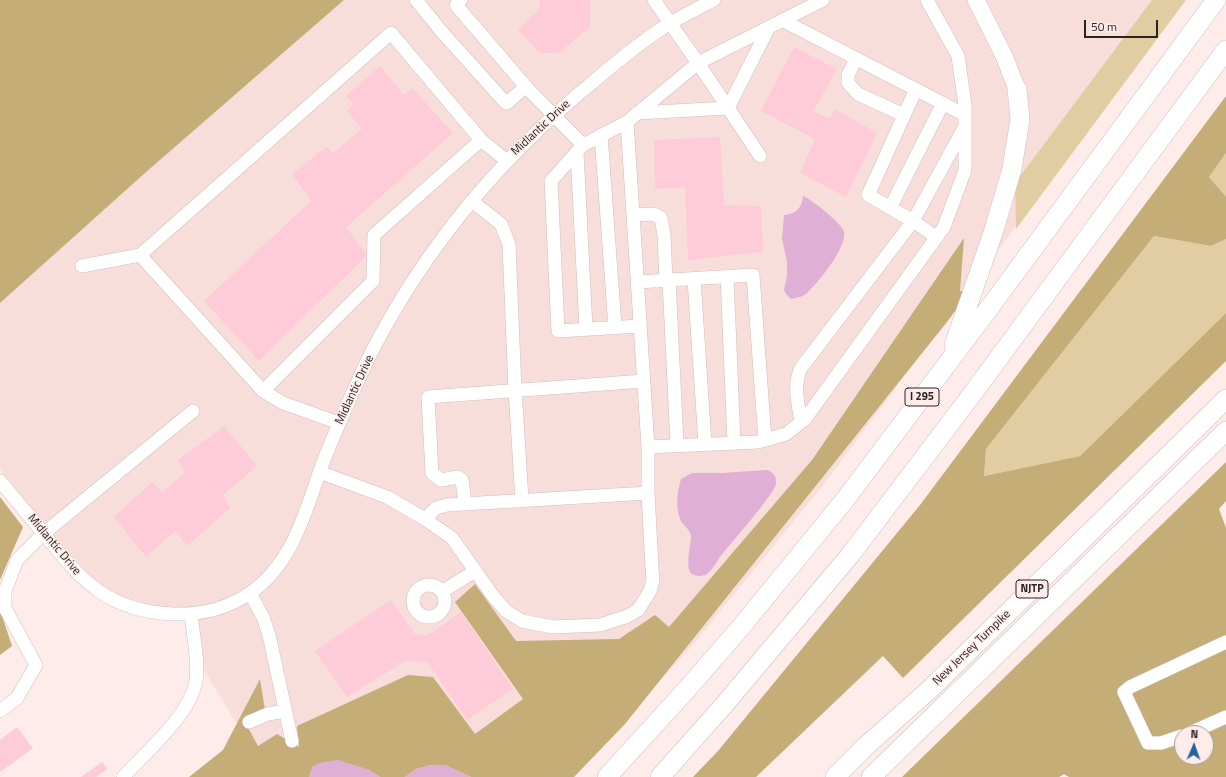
<!DOCTYPE html>
<html>
<head>
<meta charset="utf-8">
<style>
	body { margin:0 }
	#map { position:relative; width:1226px; height:777px; overflow:hidden; background:#fdece9; font-family:"Titillium Web",sans-serif }
	canvas { display:block }
	.north { position:absolute; left:1174px; top:725px; width:40px; height:40px; box-sizing:border-box; background:#fdece9; border:1px solid #a89c99; border-radius:50%; rotate:2deg; font-size:11px; font-weight:700; line-height:16px; text-align:center; color:#292322 }
	.north::after { content:''; display:block; margin:auto; width:14px; height:18px; background:#25659b; clip-path:polygon(50% 0,100% 100%,50% 72%,0 100%) }
	.scale { position:absolute; left:1084px; top:20px; width:74px; height:18px; box-sizing:border-box; border:2px solid #292322; border-top:0; padding-left:5px; font-size:12px; line-height:14px; white-space:nowrap; color:#292322; -webkit-text-stroke:3px #fdece9; paint-order:stroke }
</style>
</head>
<body>
<div id="map">
<canvas width="1226" height="777"></canvas>
<div class="north">N</div>
<div class="scale">50 m</div>
</div>
<script>
const context = document.querySelector('canvas').getContext('2d');
context.lineJoin = 'round';
function paint(path, color) { context.fillStyle = color; context.fill(path, 'evenodd'); }
function stroke(path, color, width, dash) { context.strokeStyle = color; context.lineWidth = width; context.lineCap = dash ? 'butt' : 'round'; context.setLineDash(dash || []); context.stroke(path); }
function write(font, color, halo, rows, align = 'center') {
  context.font = font + ' "Titillium Web",sans-serif'; context.lineWidth = 3; context.setLineDash([]); context.textBaseline = 'middle'; context.strokeStyle = halo; context.fillStyle = color; for (const [text, x, y, turn = 0] of rows) {
    context.save(); context.translate(x, y); context.rotate((+turn || 0) * Math.PI / 180); context.textAlign = isNaN(turn) ? turn : align; if (halo) context.strokeText(text, 0, 0); context.fillText(text, 0, 0); context.restore();
  }
}
paint(new Path2D(`
	M 344,0 L 1182,0 L 1101,112 L 824,484 L 686,653 L 569,777 L 272,777 L 261,763 L 196,657 L 199,614 L 115,601 L 43,534 L 0,469 L 0,299 Z`), '#f8deda');
paint(new Path2D(`
	M 1152,0 L 1186,0 L 1016,229 L 1015,183 Z
	M 1226,153 L 1226,197 L 1225,197 L 1209,177 Z
	M 1154,236 L 1211,246 L 1226,239 L 1226,313 L 1080,456 L 984,476 L 986,449 Z`), '#e1cda1');
paint(new Path2D(`
	M 0,0 L 344,0 L 145,173 L 0,303 Z
	M 1226,96 L 1226,153 L 1209,177 L 1226,197 L 1226,239 L 1211,246 L 1154,236 L 986,449 L 984,476 L 1080,456 L 1226,313 L 1226,361 L 903,678 L 883,656 L 756,777 L 693,777 L 718,751 L 920,505 Z
	M 964,238 L 960,291 L 969,292 L 947,322 L 625,724 L 574,777 L 471,777 L 445,765 L 431,765 L 416,769 L 405,777 L 380,777 L 367,769 L 313,766 L 309,777 L 189,777 L 223,750 L 260,679 L 265,710 L 245,722 L 258,746 L 277,734 L 299,747 L 297,726 L 408,675 L 433,677 L 475,734 L 523,699 L 455,602 L 475,584 L 516,641 L 619,639 L 655,615 L 669,627 L 812,460 Z
	M 1226,462 L 1226,501 L 1219,509 L 1226,528 L 1226,777 L 1069,777 L 1064,774 L 1059,777 L 902,777 ZM 1182,733 L 1206,733 L 1206,757 L 1182,757 Z
	M 0,497 L 23,527 L 0,580 Z
	M 0,610 L 12,646 L 0,655 Z`), '#c5ad78');
paint(new Path2D(`
	M 803,196 C 811,199 843,224 844,232 C 847,248 817,284 806,294 C 802,297 795,298 791,299 L 786,294 L 784,290 L 787,276 L 787,262 L 782,239 L 784,215 C 796,214 802,208 803,196 Z
	M 767,470 C 773,472 777,476 776,484 C 774,494 733,541 724,552 C 718,558 714,569 707,574 C 704,576 696,577 692,574 C 685,570 690,547 691,539 C 692,531 685,527 681,521 C 675,509 677,492 681,479 L 692,473 L 721,473 Z
	M 338,760 L 367,769 L 380,777 L 309,777 L 313,766 L 319,763 Z
	M 431,765 L 446,765 L 471,777 L 405,777 L 416,769 Z`), '#dfafd6');
paint(new Path2D(`
	M 540,0 L 590,0 L 590,27 L 559,53 L 540,53 L 518,30 L 539,10 Z
	M 794,47 L 837,69 L 813,112 L 830,118 L 835,109 L 877,133 L 846,197 L 800,173 L 815,139 L 761,111 Z
	M 380,66 L 404,95 L 412,88 L 453,133 L 346,227 L 366,254 L 366,256 L 259,361 L 204,301 L 311,201 L 292,174 L 326,147 L 333,153 L 362,129 L 347,111 L 353,104 L 346,96 Z
	M 720,137 L 724,205 L 761,206 L 763,252 L 688,260 L 685,187 L 655,189 L 654,140 Z
	M 224,426 L 257,466 L 223,495 L 230,508 L 187,546 L 175,531 L 146,557 L 114,517 L 152,482 L 163,493 L 185,472 L 178,460 Z
	M 391,600 L 415,634 L 427,636 L 461,612 L 513,689 L 467,720 L 428,663 L 407,660 L 347,697 L 315,651 Z
	M 17,727 L 33,748 L 0,772 L 0,740 Z
	M 102,762 L 107,769 L 96,777 L 81,777 Z`), '#fecbd8');
const minor = new Path2D(`
	M 416,0 L 442,32 L 504,101 L 507,103 L 526,86
	M 461,0 L 456,5 L 528,89 L 583,145 L 627,122 L 698,63 L 823,0
	M 654,0 L 698,63 L 760,156
	M 782,20 L 965,115
	M 856,59 L 848,75 L 848,83 L 858,94 L 904,115
	M 916,89 L 868,195 L 913,221 L 936,237
	M 637,113 L 728,108 L 769,27
	M 601,135 L 615,327
	M 481,140 L 507,161
	M 583,145 L 551,181 L 558,331 L 640,326
	M 577,152 L 586,329
	M 473,202 L 501,224 L 509,244 L 515,390 L 522,500
	M 890,208 L 943,103
	M 633,215 L 654,214 L 661,218 L 664,235 L 666,281
	M 82,266 L 140,255
	M 727,276 L 734,443
	M 694,279 L 705,444
	M 669,280 L 677,445
	M 637,282 L 753,275 L 765,440
	M 263,391 L 373,281 L 374,235 L 481,140 L 391,33 L 140,255 L 263,391 L 283,403 L 339,423
	M 801,422 C 798,404 793,385 801,368 L 913,221 L 965,126
	M 648,447 L 758,442 L 786,434 L 805,419 L 944,227 L 965,170 L 965,105 L 958,56 L 927,0
	M 319,472 L 387,497 L 425,519 L 452,538 L 493,596 L 506,611 L 522,621 L 553,627 L 600,625 L 628,616 L 638,610 L 650,591 L 653,580 L 652,568 L 648,493 L 648,447 L 627,122
	M 0,481 C 15,499 30,517 45,535 C 83,583 109,611 173,614 C 201,615 228,608 250,593 C 297,561 307,502 327,452 C 341,419 355,386 371,353 C 425,248 502,156 593,82 C 615,63 637,45 661,29 C 678,18 696,9 714,0
	M 465,504 L 462,480 L 458,477 L 441,480 L 432,473 L 428,397 L 644,381
	M 425,519 L 436,508 L 447,505 L 648,493
	M413 601a16 16 0 1 1 32 0a16 16 0 1 1-32 0Z
	M 443,591 L 475,571
	M 250,593 L 263,617 L 269,635 L 292,741
	M 0,711 L 17,698 L 36,665 L 5,608 L 5,591 L 17,560 L 43,534 L 193,411
	M 249,722 L 268,714 L 285,711
	M 1190,733 L 1226,717
	M 1182,736 L 1161,743 L 1148,743 L 1124,692 L 1130,687 L 1226,642
	M 123,777 C 146,752 190,715 196,681 C 199,663 193,634 191,614`);
const major = new Path2D(`
	M 976,0 L 1004,56 L 1017,89`);
const highway = new Path2D(`
	M 954,345 L 993,233 L 1012,169 L 1020,119 L 1017,89
	M 607,777 L 688,688 L 741,627 L 844,501 L 990,307 L 1216,0
	M 660,777 L 724,705 L 851,554 L 970,397 L 1226,50
	M 835,777 L 866,746 L 929,690 L 1226,399
	M 871,777 L 1226,431`);
stroke(minor, '#cfbebc', 14);
stroke(major, '#cfbebc', 18);
stroke(highway, '#cfbebc', 20);
stroke(minor, '#fff', 13);
stroke(major, '#fff', 17);
stroke(highway, '#fff', 19);
for (const [x, y, w] of [
	[922,397,34],
	[1032,589,32]
]) { const box = new Path2D(); box.roundRect(x - w / 2, y - 9, w, 18, 3); context.fillStyle = '#fdece9'; context.fill(box); stroke(box, '#292322', 1); }
write('bold 11px', '#292322', null, [
	["I 295",922,397],
	["NJTP",1032,589]
]);
write('12px', '#292322', '#fdece9', [
	["Midlantic Drive",541,128,-43],
	["Midlantic Drive",355,390,-65],
	["Midlantic Drive",54,545,50],
	["New Jersey Turnpike",972,648,-44]
]);
</script>
</body>
</html>
